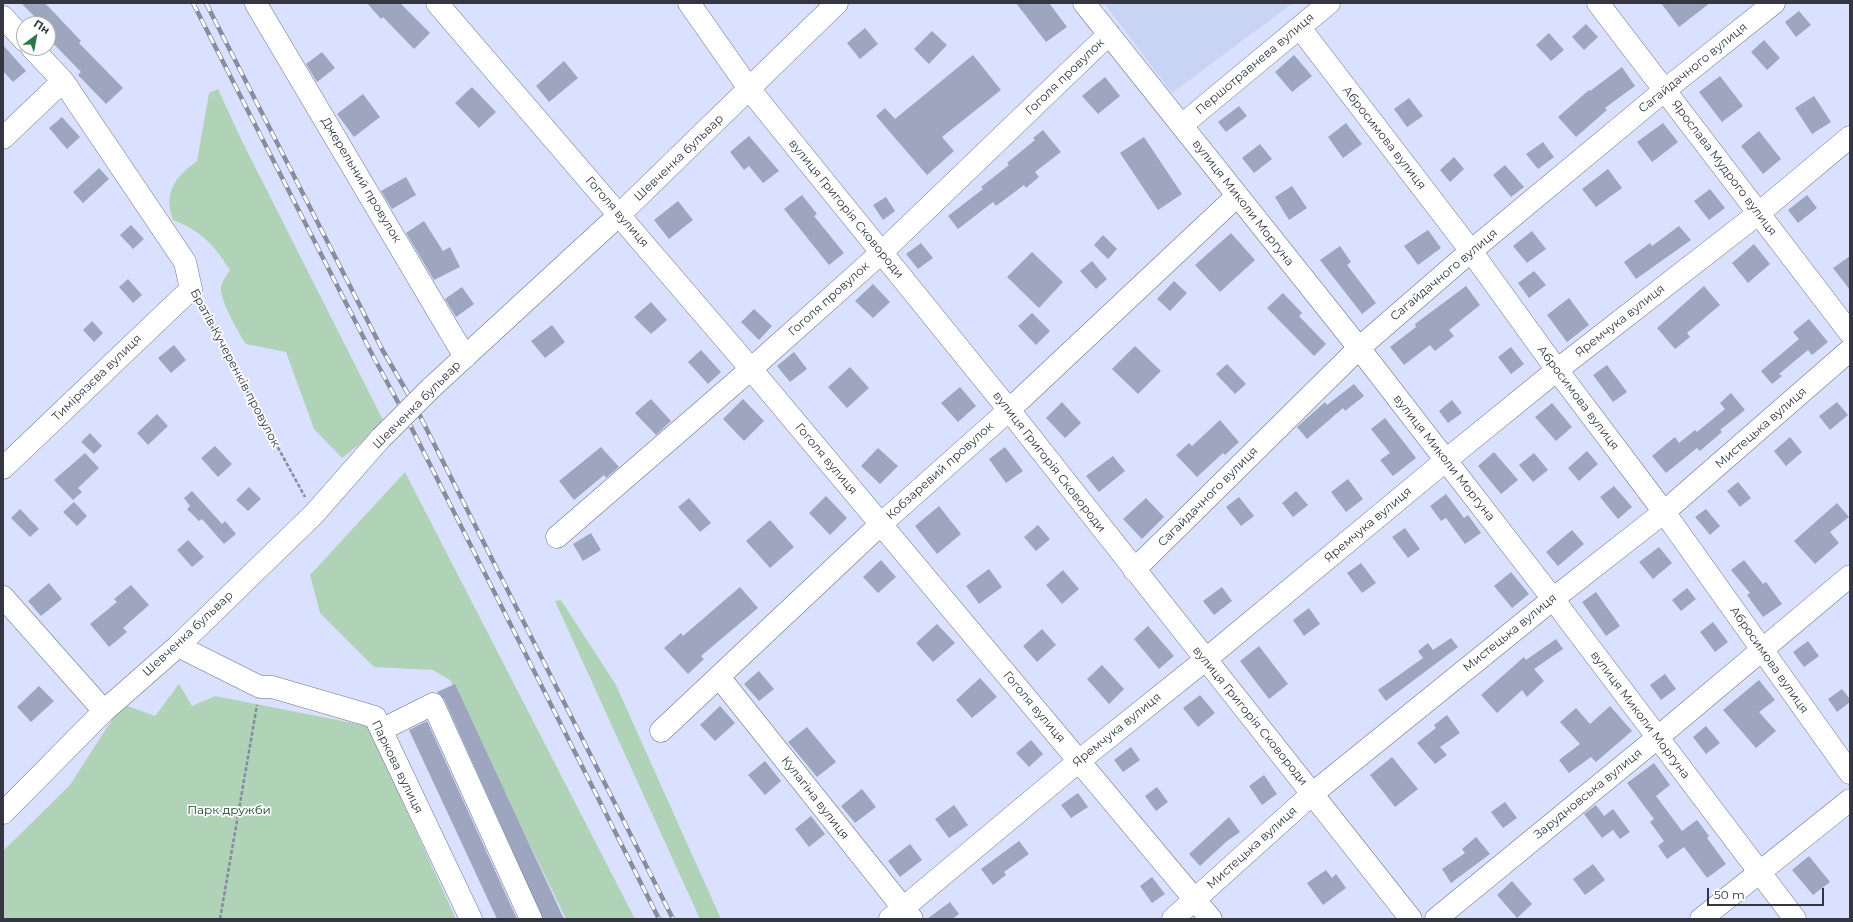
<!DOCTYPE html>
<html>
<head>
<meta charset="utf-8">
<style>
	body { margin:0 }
	#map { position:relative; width:1853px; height:922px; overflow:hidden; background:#dae1fe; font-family:Montserrat,sans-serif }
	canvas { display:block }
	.frame { position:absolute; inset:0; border:4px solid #343742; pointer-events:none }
	.north { position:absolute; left:16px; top:16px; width:40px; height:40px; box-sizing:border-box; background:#fff; border:1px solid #aeafb3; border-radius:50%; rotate:32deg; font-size:11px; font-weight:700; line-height:16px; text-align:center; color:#343742 }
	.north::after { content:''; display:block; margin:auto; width:14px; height:18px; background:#2b7847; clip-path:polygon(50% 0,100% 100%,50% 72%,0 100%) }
	.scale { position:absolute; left:1707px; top:888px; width:117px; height:18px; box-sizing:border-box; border:2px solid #343742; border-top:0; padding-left:5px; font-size:12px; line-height:14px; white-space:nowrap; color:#343742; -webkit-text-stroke:3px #fff; paint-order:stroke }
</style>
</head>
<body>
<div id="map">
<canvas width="1853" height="922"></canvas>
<div class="frame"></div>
<div class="north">Пн</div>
<div class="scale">50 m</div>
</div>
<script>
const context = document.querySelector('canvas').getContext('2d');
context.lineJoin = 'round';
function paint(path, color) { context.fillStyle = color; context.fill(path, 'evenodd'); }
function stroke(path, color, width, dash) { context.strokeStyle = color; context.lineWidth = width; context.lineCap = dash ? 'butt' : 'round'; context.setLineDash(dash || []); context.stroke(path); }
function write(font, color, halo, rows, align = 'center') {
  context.font = font + ' Montserrat,sans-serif'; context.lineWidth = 3.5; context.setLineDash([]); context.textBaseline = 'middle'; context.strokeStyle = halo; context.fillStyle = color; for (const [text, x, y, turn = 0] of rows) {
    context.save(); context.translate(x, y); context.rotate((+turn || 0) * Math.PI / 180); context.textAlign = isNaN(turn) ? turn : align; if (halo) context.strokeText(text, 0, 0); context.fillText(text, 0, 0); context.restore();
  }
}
paint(new Path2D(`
	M 1104,3 L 1293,3 L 1172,93 Z`), '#c9d3f4');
paint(new Path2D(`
	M 218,89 L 241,139 L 385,424 L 342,458 L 314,429 L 286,352 L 246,344 C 239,334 219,299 221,287 C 222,281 227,275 230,270 C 214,245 201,231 173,220 C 163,193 175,177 197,161 L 209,93 Z
	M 405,472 L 635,919 L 566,919 L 450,680 L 433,670 L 374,667 L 320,613 L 310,575 Z
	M 561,600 L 616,685 L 721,919 L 700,919 L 555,601 Z
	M 179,684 L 192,706 L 215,696 L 368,726 L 456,919 L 3,919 L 3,851 L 70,785 L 122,704 L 155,716 Z`), '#b0d3b8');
paint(new Path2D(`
	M 21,3 L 45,3 L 81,41 L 79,43 L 123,88 L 106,104 L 78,75 L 81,72 L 48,38 L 48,24 L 42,24 Z
	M 367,3 L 400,3 L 430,33 L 414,49 L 383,17 L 381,19 Z
	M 1016,3 L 1049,3 L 1067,27 L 1046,42 Z
	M 1661,3 L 1710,3 L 1679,27 Z
	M 1799,11 L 1811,25 L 1796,37 L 1785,22 Z
	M 1586,24 L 1598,37 L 1584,50 L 1572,37 Z
	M 865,28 L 878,44 L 860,59 L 847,43 Z
	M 932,31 L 947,45 L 929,64 L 914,49 Z
	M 1549,33 L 1564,50 L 1551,61 L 1536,45 Z
	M 1764,40 L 1780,58 L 1767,70 L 1751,52 Z
	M 3,45 L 26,71 L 13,82 L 3,71 Z
	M 322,52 L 335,68 L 317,82 L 306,64 Z
	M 973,55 L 1001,90 L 942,137 L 954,151 L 927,175 L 876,116 L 885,108 L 895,119 Z
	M 1294,55 L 1312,76 L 1292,92 L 1275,72 Z
	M 564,61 L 578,78 L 549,102 L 536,86 Z
	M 1622,67 L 1635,86 L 1605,108 L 1607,110 L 1576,137 L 1558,117 L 1589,90 L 1590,91 Z
	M 1720,76 L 1743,106 L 1722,122 L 1699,92 Z
	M 1105,77 L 1120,96 L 1098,114 L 1082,96 Z
	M 472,87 L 496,112 L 479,128 L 455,103 Z
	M 363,94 L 380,117 L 354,137 L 337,114 Z
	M 1814,96 L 1831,122 L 1812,134 L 1795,108 Z
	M 1409,98 L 1423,116 L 1407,127 L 1394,109 Z
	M 1239,106 L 1247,116 L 1226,132 L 1218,122 Z
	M 62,117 L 80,137 L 67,149 L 49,128 Z
	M 1346,123 L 1362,144 L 1343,158 L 1328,137 Z
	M 1663,123 L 1678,142 L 1652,162 L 1637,142 Z
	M 1043,130 L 1061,152 L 1035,172 L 1039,177 L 1026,188 L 1024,185 L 996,206 L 993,202 L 958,229 L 948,216 L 983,189 L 981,187 L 1009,165 L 1007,163 L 1035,140 L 1033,138 Z
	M 1759,131 L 1781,159 L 1763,174 L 1741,146 Z
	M 749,136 L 779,171 L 763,183 L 749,166 L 744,170 L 730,152 Z
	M 1144,137 L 1182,194 L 1158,210 L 1120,153 Z
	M 1543,142 L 1554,157 L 1538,169 L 1526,154 Z
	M 1260,144 L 1272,159 L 1254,173 L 1242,158 Z
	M 1454,157 L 1464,169 L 1450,182 L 1440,170 Z
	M 1505,165 L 1524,187 L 1511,197 L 1493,175 Z
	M 99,168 L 109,179 L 83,203 L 73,192 Z
	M 1608,169 L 1622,188 L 1596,207 L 1582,189 Z
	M 406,177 L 416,195 L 392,209 L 381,191 Z
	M 1292,186 L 1307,208 L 1289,220 L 1275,197 Z
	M 1710,189 L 1725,208 L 1709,220 L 1694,201 Z
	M 802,195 L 817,214 L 814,216 L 844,253 L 829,265 L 784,209 Z
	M 1807,195 L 1817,208 L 1798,223 L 1788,210 Z
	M 886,197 L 895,211 L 883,220 L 873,205 Z
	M 678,201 L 693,220 L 669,239 L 654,220 Z
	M 424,221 L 443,251 L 450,247 L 460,267 L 434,280 L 406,233 Z
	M 131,225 L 144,239 L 133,249 L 120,235 Z
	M 1679,226 L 1691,240 L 1636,279 L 1624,262 L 1650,243 L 1652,246 Z
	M 1428,230 L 1441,248 L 1418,265 L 1404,246 Z
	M 1532,231 L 1546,249 L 1527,263 L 1513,246 Z
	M 1231,233 L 1255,260 L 1220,292 L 1195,265 Z
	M 1103,235 L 1117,249 L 1108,259 L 1094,245 Z
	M 921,243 L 933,258 L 918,269 L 906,254 Z
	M 1754,244 L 1770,264 L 1748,283 L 1732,263 Z
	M 1340,246 L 1351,262 L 1347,265 L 1376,303 L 1362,314 L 1320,260 Z
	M 1032,252 L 1063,282 L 1039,308 L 1007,277 Z
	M 1850,256 L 1850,290 L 1833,268 Z
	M 1092,261 L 1107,279 L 1096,289 L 1080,271 Z
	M 1534,271 L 1546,285 L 1529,298 L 1518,283 Z
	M 128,279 L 142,295 L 133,303 L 119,287 Z
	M 1174,281 L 1187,293 L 1170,311 L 1157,299 Z
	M 873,284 L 890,302 L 873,318 L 855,301 Z
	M 1466,286 L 1480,305 L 1449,330 L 1454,336 L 1435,351 L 1430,345 L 1404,365 L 1390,347 L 1416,327 L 1415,324 Z
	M 1704,286 L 1720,305 L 1687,333 L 1690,337 L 1675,349 L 1657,328 Z
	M 462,287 L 474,304 L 456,317 L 445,299 Z
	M 1283,293 L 1302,313 L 1299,316 L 1326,344 L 1314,356 L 1267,308 Z
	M 1569,298 L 1589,325 L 1567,342 L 1547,315 Z
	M 651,302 L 667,320 L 651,334 L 634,317 Z
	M 754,309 L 772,326 L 759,340 L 741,322 Z
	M 1032,313 L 1050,331 L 1036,345 L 1018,326 Z
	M 1809,319 L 1828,342 L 1812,355 L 1808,350 L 1779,374 L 1782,376 L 1772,384 L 1761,371 L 1799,339 L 1793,332 Z
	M 92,321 L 103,333 L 94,342 L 83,330 Z
	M 552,325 L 565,342 L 545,358 L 531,341 Z
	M 174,345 L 186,360 L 171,373 L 158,358 Z
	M 1135,346 L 1161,371 L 1138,394 L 1112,369 Z
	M 1511,347 L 1524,364 L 1511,374 L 1498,357 Z
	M 701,350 L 721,372 L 708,384 L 688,362 Z
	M 794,352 L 807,369 L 790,382 L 777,366 Z
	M 1227,364 L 1246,384 L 1235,394 L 1216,374 Z
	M 1607,365 L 1627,392 L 1613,402 L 1593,375 Z
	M 850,367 L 869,388 L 847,408 L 828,387 Z
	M 1354,384 L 1364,396 L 1345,411 L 1343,408 L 1307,439 L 1297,427 L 1325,402 L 1327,405 Z
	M 960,387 L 976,406 L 958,422 L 941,403 Z
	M 1731,393 L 1745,410 L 1720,430 L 1722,432 L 1700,451 L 1697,448 L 1666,473 L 1652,456 L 1675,437 L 1679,443 L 1695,430 L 1697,432 L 1725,409 L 1720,403 Z
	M 651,399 L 671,421 L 656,435 L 635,413 Z
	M 743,399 L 764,421 L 744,441 L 723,419 Z
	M 1452,400 L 1462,413 L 1448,423 L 1439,411 Z
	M 1062,402 L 1081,423 L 1065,438 L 1046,418 Z
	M 1837,402 L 1848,415 L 1830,430 L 1819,416 Z
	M 1552,403 L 1572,427 L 1556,441 L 1535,417 Z
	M 157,414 L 168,426 L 148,445 L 137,433 Z
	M 1385,418 L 1416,458 L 1393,476 L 1380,460 L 1390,453 L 1371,429 Z
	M 1220,420 L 1239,442 L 1225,455 L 1223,453 L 1197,477 L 1176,455 L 1189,443 L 1192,446 Z
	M 90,433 L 102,446 L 94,454 L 81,442 Z
	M 1790,437 L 1802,452 L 1786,466 L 1774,451 Z
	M 215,446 L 232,464 L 218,477 L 201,458 Z
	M 601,447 L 619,467 L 606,478 L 604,475 L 574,500 L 559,481 Z
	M 1005,447 L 1023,471 L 1006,483 L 989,459 Z
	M 878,448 L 898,466 L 880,484 L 861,466 Z
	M 1587,451 L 1598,464 L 1579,481 L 1568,468 Z
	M 1494,452 L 1518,480 L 1501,494 L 1478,466 Z
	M 85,453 L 99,468 L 78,488 L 82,492 L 73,500 L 54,480 Z
	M 1534,453 L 1548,470 L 1533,482 L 1519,465 Z
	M 1113,456 L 1125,471 L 1099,492 L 1086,476 Z
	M 1348,479 L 1363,499 L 1346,512 L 1331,492 Z
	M 1738,482 L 1751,498 L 1740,507 L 1727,491 Z
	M 1614,486 L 1632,507 L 1618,519 L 1600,497 Z
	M 249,487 L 261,499 L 248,511 L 236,500 Z
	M 192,491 L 222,524 L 225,521 L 236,534 L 224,544 L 202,519 L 199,521 L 187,509 L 190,506 L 184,498 Z
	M 1296,491 L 1308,505 L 1293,517 L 1282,503 Z
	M 1446,494 L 1464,518 L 1468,515 L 1481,533 L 1465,544 L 1446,518 L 1441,521 L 1430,506 Z
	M 826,496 L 847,518 L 830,535 L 809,513 Z
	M 1239,497 L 1254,516 L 1241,526 L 1226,507 Z
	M 689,498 L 711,523 L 700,532 L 678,507 Z
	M 1146,498 L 1164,517 L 1142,539 L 1123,519 Z
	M 74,502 L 87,516 L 77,526 L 63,512 Z
	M 1837,503 L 1849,517 L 1830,532 L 1839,543 L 1815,564 L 1794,541 Z
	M 939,506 L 961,534 L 937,554 L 915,526 Z
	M 20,509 L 39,529 L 30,537 L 11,518 Z
	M 1706,509 L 1720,526 L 1710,535 L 1695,517 Z
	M 770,520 L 794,547 L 770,568 L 746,541 Z
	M 1038,525 L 1050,539 L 1036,551 L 1024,537 Z
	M 1405,528 L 1420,549 L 1408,558 L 1392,537 Z
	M 1572,530 L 1584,544 L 1558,566 L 1546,552 Z
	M 591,533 L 601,550 L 583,561 L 573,544 Z
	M 188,540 L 204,557 L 192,567 L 177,550 Z
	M 1659,547 L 1672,563 L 1653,579 L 1639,562 Z
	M 881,560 L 896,577 L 878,593 L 863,577 Z
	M 1744,560 L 1763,584 L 1766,582 L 1782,604 L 1763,617 L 1747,595 L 1750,593 L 1731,570 Z
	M 1361,563 L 1376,583 L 1362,593 L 1347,573 Z
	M 989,569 L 1002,587 L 979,604 L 966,586 Z
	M 1063,570 L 1079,589 L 1062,604 L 1046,585 Z
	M 1511,572 L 1529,594 L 1512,608 L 1494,586 Z
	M 49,583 L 62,599 L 41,616 L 28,601 Z
	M 131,585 L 149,605 L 123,628 L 127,632 L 109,647 L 90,624 L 117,602 L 114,599 Z
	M 740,587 L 758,608 L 701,656 L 704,659 L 688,674 L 664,648 L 681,633 L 683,636 Z
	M 1222,587 L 1232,601 L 1214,615 L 1203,601 Z
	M 1687,588 L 1696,599 L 1681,611 L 1672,600 Z
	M 1596,592 L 1620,626 L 1606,636 L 1582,602 Z
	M 1309,608 L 1320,624 L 1304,636 L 1293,620 Z
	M 1713,622 L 1728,642 L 1715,652 L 1700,632 Z
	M 937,624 L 955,643 L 933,662 L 916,643 Z
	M 1148,626 L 1174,656 L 1159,669 L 1134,639 Z
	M 1042,629 L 1056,645 L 1037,662 L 1023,646 Z
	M 1451,638 L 1458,647 L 1386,701 L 1378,690 L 1423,658 L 1418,651 L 1428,643 L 1433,650 Z
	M 1556,639 L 1563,649 L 1534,669 L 1544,681 L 1527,697 L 1522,690 L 1497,713 L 1481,695 L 1524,657 L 1526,660 Z
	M 1808,641 L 1819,656 L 1804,667 L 1793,652 Z
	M 1259,646 L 1288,684 L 1269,699 L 1240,661 Z
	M 1102,665 L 1124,689 L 1109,704 L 1087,679 Z
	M 759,671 L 774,689 L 759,701 L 744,684 Z
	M 1665,674 L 1676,689 L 1661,700 L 1650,685 Z
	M 980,678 L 997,697 L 972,718 L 956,700 Z
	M 1759,680 L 1775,700 L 1759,712 L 1776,731 L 1756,748 L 1723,710 Z
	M 455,684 L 564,919 L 543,919 L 444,699 L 437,692 Z
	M 39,686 L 54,701 L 31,722 L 17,707 Z
	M 1842,689 L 1850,699 L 1850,702 L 1837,712 L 1828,699 Z
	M 1200,695 L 1215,713 L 1198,727 L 1183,708 Z
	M 720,706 L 735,723 L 715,741 L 700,725 Z
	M 1610,706 L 1632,731 L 1596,762 L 1591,757 L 1569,773 L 1559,760 L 1580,744 L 1560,722 L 1576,708 L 1590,724 Z
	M 1447,715 L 1460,733 L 1440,747 L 1447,755 L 1435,764 L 1417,743 L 1436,728 L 1434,725 Z
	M 427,721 L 517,919 L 497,919 L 409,730 Z
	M 1706,726 L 1720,743 L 1706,754 L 1693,737 Z
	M 807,727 L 836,762 L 817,777 L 788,742 Z
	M 1031,740 L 1043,754 L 1029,767 L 1016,753 Z
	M 1131,747 L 1140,760 L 1123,772 L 1114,760 Z
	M 1392,757 L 1418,789 L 1395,807 L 1370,775 Z
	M 765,761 L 781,781 L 765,795 L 748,775 Z
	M 1654,763 L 1670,785 L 1656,796 L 1682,831 L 1697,820 L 1709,836 L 1707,838 L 1726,864 L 1707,878 L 1684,847 L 1667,859 L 1658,846 L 1664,841 L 1650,822 L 1654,819 L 1627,783 Z
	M 1264,775 L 1277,794 L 1262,805 L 1249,786 Z
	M 1157,787 L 1168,802 L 1156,811 L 1145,796 Z
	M 862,789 L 876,807 L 855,823 L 841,806 Z
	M 1078,793 L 1088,807 L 1071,818 L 1061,805 Z
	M 1505,802 L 1517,818 L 1503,828 L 1491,812 Z
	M 954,805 L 968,825 L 949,838 L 935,819 Z
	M 1596,805 L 1604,816 L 1613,809 L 1630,832 L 1620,839 L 1613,830 L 1602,838 L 1584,814 Z
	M 811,816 L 825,834 L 809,847 L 795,829 Z
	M 1229,817 L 1240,832 L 1227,841 L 1200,866 L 1189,854 Z
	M 1476,837 L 1490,854 L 1451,883 L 1442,869 L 1465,853 L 1462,849 Z
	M 1019,841 L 1029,854 L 1004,872 L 1006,875 L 993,885 L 981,869 Z
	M 910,844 L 922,860 L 900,877 L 888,861 Z
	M 1809,856 L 1830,882 L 1813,895 L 1792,870 Z
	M 1593,864 L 1605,880 L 1585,895 L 1573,879 Z
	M 1326,870 L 1332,878 L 1336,874 L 1346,888 L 1323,905 L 1307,883 Z
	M 1152,877 L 1165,894 L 1152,903 L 1140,886 Z
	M 1512,881 L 1532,904 L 1517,918 L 1497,895 Z
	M 950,902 L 959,914 L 952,919 L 927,919 Z`), '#9ea5bf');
const minor = new Path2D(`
	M 437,3 L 751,369 L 1211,919
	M 689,3 L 750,90 L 1009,410 L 1411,919
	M 1084,3 L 1359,348 L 1553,599 L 1795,919
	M 1598,3 L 1850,333
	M 256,4 L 465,357
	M 3,17 L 24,40
	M 1300,28 L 1471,251 L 1557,370 L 1664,512 L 1850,773
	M 1182,125 L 1329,3
	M 3,138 L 63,81
	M 431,388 L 619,215 L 837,3
	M 3,468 L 191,289 L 185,262 L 63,81 L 32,48
	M 557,537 L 751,369 L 881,253 L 1109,34
	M 1134,570 L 1359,348 L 1471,251 L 1665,90 L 1774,3
	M 3,597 L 104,711
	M 178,646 L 260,687 L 272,687 L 375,717 L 471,919
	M 719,677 L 912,919
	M 381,730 L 433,704 L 531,919
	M 661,731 L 881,524 L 1009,410 L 1237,196
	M 3,813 L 104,711 L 178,646 L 314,514 L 381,438
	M 890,919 L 1079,761 L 1205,660 L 1445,461 L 1557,370 L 1759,213 L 1850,137
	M 1173,919 L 1312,794 L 1553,599 L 1664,512 L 1850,350
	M 1436,919 L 1657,738 L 1850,576
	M 1701,919 L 1850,800`);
stroke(minor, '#6c728b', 23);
stroke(new Path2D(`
	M 200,305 L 305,497
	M 220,919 L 257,705`), '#868b9e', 2.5, [4, 2]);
stroke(minor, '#fff', 22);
const rail = new Path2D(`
	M 193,3 L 373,356 L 406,417 L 659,919
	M 206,3 L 383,351 L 414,404 L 673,919`);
stroke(rail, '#878c9f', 4.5);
stroke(rail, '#fff', 3, [9]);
const minorBridge = new Path2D(`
	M 381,438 L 431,388`);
stroke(minorBridge, '#6c728b', 23, []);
stroke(minorBridge, '#fff', 22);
write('12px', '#343742', '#fff', [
	["Першотравнева вулиця",1255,64,-40],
	["Сагайдачного вулиця",1693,68,-39],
	["Гоголя провулок",1065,77,-44],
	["Абросимова вулиця",1384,138,52],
	["Шевченка бульвар",679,158,-44],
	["Ярослава Мудрого вулиця",1724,168,53],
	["Джерельний провулок",361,180,59],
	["вулиця Миколи Моргуна",1243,203,52],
	["вулиця Григорія Сковороди",846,209,51],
	["Гоголя вулиця",617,212,49],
	["Сагайдачного вулиця",1444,275,-40],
	["Гоголя провулок",829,299,-42],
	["Яремчука вулиця",1620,321,-38],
	["Братів Кучеренків провулок",235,368,62],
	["Тимірязєва вулиця",97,378,-44],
	["Абросимова вулиця",1578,398,53],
	["Шевченка бульвар",417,405,-45],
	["Мистецька вулиця",1761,428,-41],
	["вулиця Миколи Моргуна",1444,458,52],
	["Гоголя вулиця",826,459,50],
	["вулиця Григорія Сковороди",1049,462,52],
	["Кобзаревий провулок",940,471,-42],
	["Сагайдачного вулиця",1208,497,-45],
	["Яремчука вулиця",1368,525,-40],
	["Мистецька вулиця",1510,633,-39],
	["Шевченка бульвар",188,634,-43],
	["Абросимова вулиця",1769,660,55],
	["Гоголя вулиця",1034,707,50],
	["вулиця Миколи Моргуна",1640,715,53],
	["вулиця Григорія Сковороди",1250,716,51],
	["Яремчука вулиця",1117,730,-39],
	["Паркова вулиця",397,767,64],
	["Зарудновська вулиця",1588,794,-39],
	["Кулагіна вулиця",815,798,52],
	["Мистецька вулиця",1252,848,-42]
]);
write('12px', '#133d22', '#fff', [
	["Парк дружби",229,810]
]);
</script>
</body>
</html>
